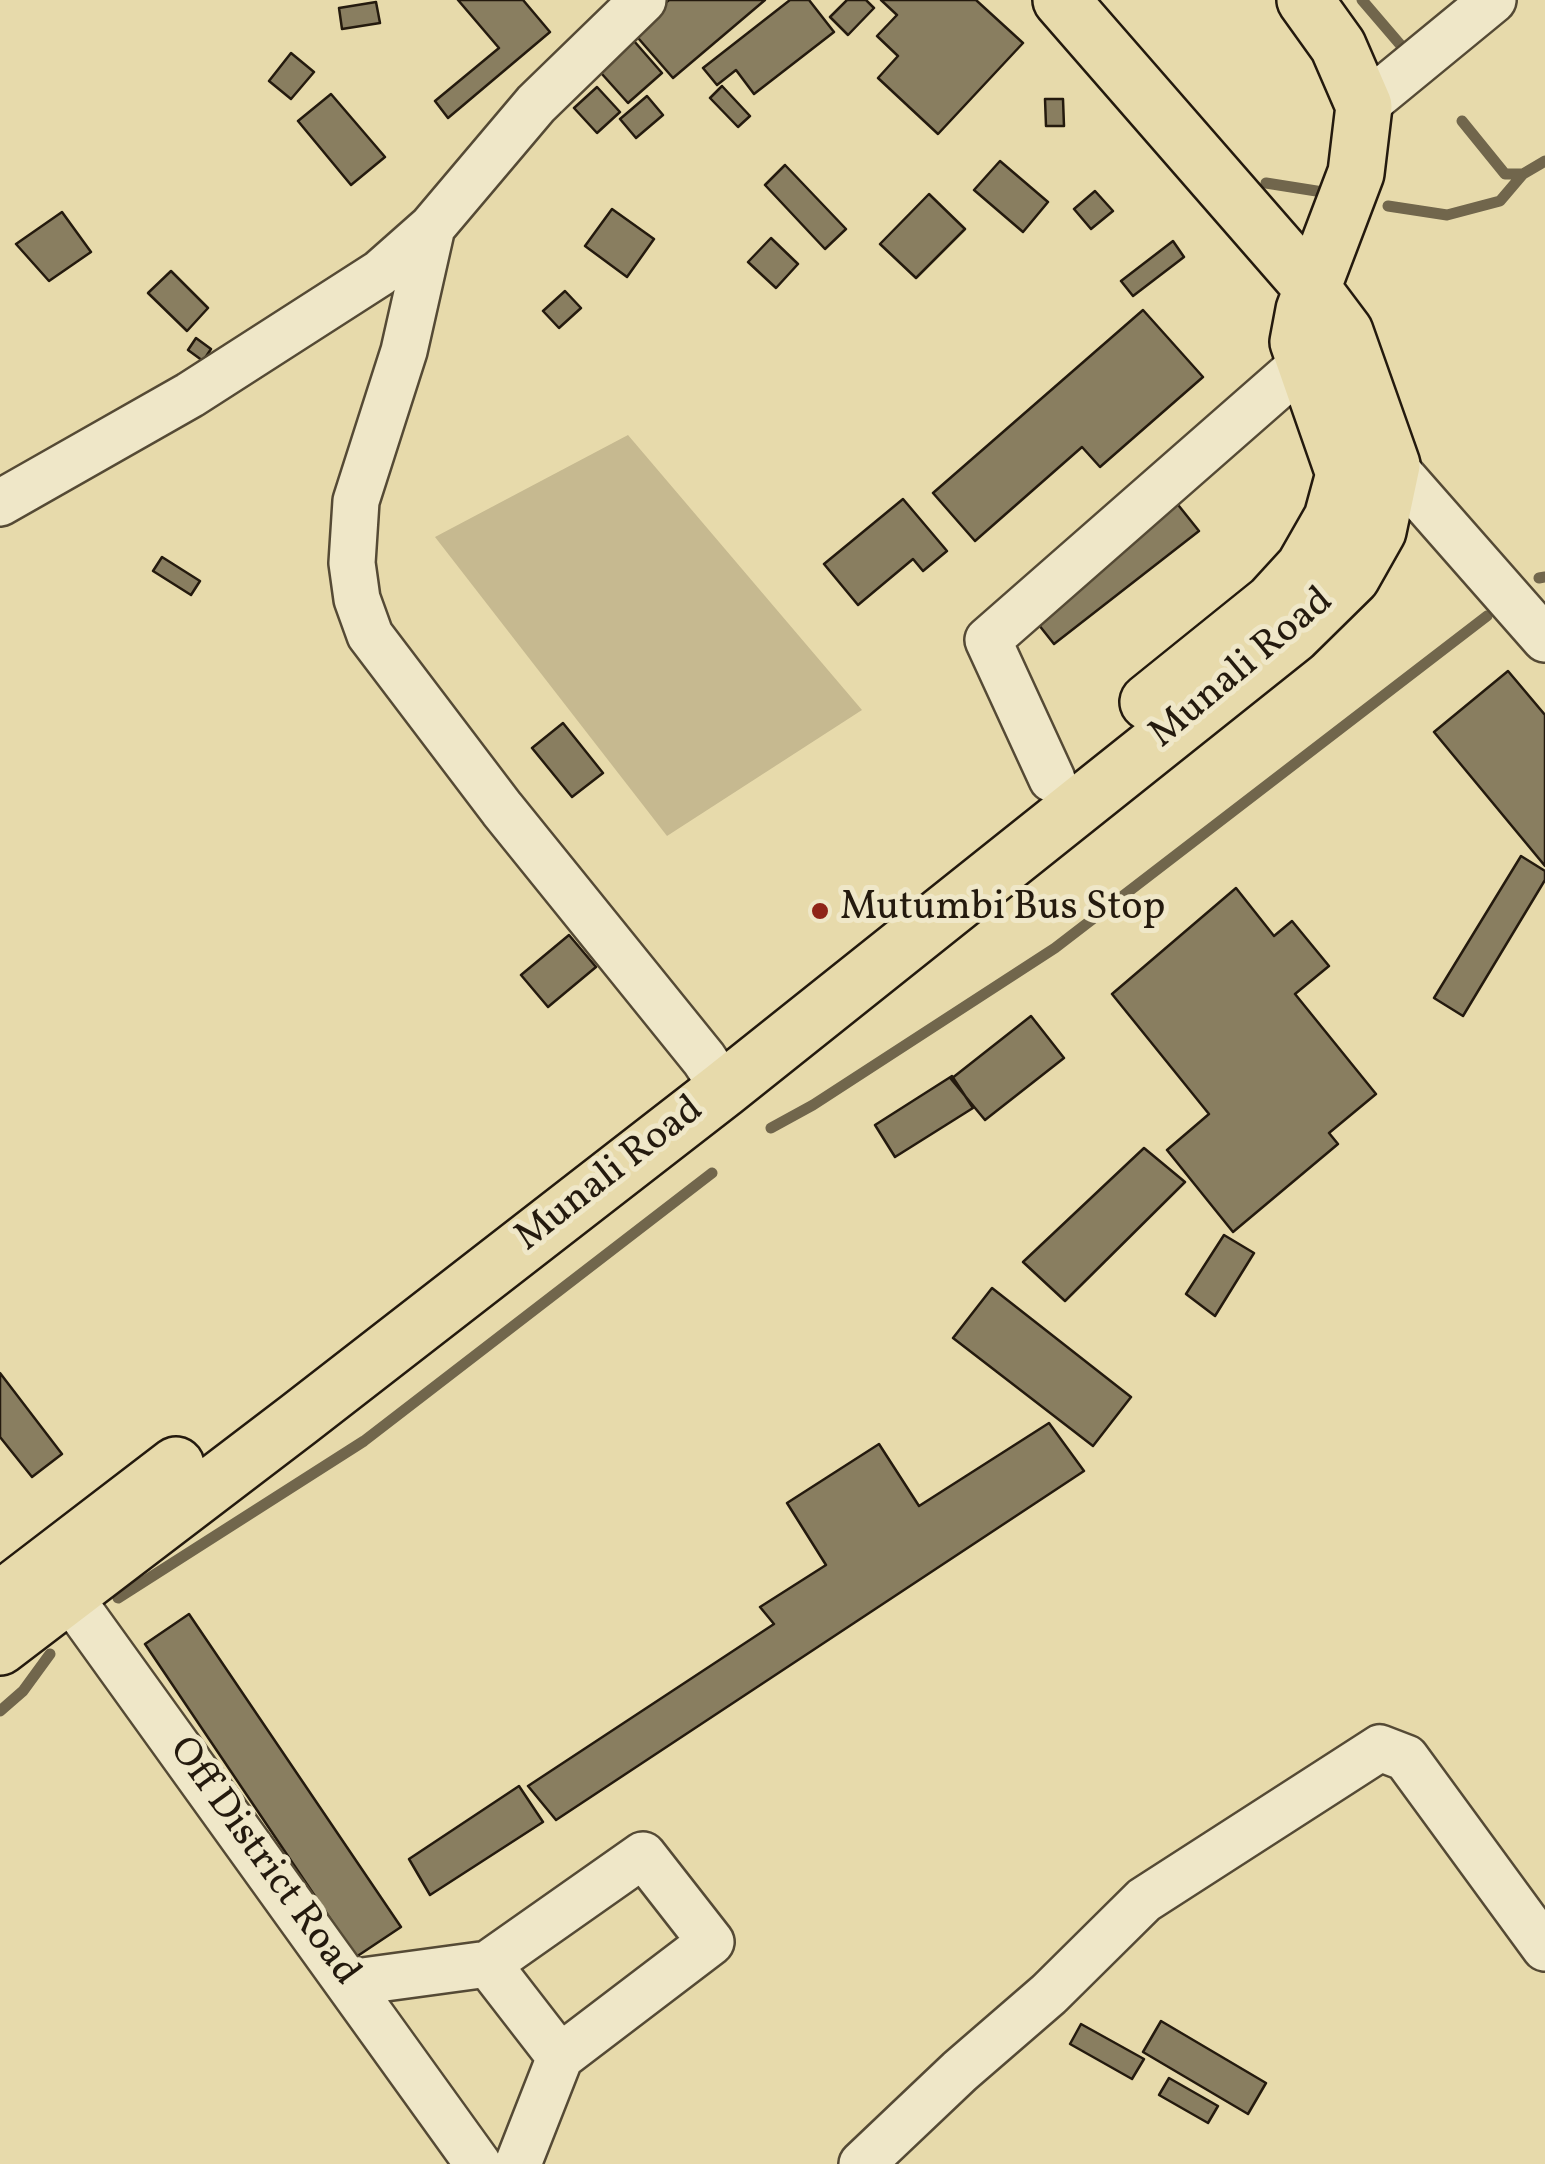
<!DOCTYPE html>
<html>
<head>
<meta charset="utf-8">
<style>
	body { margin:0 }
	canvas { display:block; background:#e7daab }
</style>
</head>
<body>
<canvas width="1545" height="2164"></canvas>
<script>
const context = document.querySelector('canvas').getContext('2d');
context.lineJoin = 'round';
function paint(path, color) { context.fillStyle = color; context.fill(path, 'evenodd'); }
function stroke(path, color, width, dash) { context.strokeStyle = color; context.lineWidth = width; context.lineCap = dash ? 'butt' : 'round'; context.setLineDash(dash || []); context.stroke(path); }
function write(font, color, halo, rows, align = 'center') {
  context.font = font + ' Vollkorn,serif'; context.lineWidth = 10; context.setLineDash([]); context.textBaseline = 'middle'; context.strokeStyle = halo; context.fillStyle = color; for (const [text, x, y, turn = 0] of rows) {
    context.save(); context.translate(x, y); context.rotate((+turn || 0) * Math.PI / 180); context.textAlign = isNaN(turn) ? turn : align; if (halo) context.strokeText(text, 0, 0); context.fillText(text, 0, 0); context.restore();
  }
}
paint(new Path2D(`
	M 628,435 L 862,710 L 667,836 L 435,537 Z`), '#c6b990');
stroke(new Path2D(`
	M 1362,0 L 1404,49
	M 1462,121 L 1505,174 L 1523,174
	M 1266,183 L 1329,193
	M 1388,206 L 1447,215 L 1500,201 L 1523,174 L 1545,161
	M 1539,578 L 1545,577
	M 771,1128 L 813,1105 L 1055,948 L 1487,616
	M 118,1598 L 364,1441 L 712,1173
	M 0,1711 L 23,1691 L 50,1654`), '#71664c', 11);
const building = new Path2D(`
	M 458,0 L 523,0 L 550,32 L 448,118 L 435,101 L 499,48 Z
	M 669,0 L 765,0 L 673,78 L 632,31 Z
	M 790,0 L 809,0 L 834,32 L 754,94 L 736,70 L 717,85 L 703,68 Z
	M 847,0 L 866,0 L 874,8 L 848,35 L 830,17 Z
	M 881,0 L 976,0 L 1023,43 L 938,134 L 878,78 L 898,56 L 877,36 L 897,15 Z
	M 376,2 L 380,23 L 342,29 L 339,8 Z
	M 627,33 L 662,73 L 628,103 L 593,64 Z
	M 291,53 L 314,72 L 291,99 L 269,81 Z
	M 722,86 L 750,116 L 738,127 L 710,98 Z
	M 597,87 L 620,112 L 597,133 L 574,108 Z
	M 331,94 L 385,157 L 351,185 L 298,121 Z
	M 647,96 L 663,115 L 636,138 L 620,119 Z
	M 1045,99 L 1063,99 L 1064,126 L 1046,126 Z
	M 1000,161 L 1048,202 L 1023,232 L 974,190 Z
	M 785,165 L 846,229 L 825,249 L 765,185 Z
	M 1095,191 L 1113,211 L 1091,229 L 1074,209 Z
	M 929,194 L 965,229 L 916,278 L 880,244 Z
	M 612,209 L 654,239 L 627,277 L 585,246 Z
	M 62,212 L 91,252 L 49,281 L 16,244 Z
	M 771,238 L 798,264 L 776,288 L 748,262 Z
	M 1173,241 L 1184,257 L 1133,296 L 1121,281 Z
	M 171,271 L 208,308 L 187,331 L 148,293 Z
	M 565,291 L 581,308 L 559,328 L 543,311 Z
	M 1143,310 L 1203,377 L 1100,467 L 1082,447 L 975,541 L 933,493 Z
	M 196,338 L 211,349 L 203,361 L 188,350 Z
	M 1167,491 L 1199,531 L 1054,644 L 1023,605 Z
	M 903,499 L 947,551 L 923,571 L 913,559 L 858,605 L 824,564 Z
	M 162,557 L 200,581 L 191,595 L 153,571 Z
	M 1508,671 L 1545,715 L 1545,866 L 1434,732 Z
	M 563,723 L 603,773 L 572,797 L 532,748 Z
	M 1521,856 L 1545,871 L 1545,880 L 1463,1016 L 1434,998 Z
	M 1236,888 L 1274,936 L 1292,921 L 1329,966 L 1295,994 L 1376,1094 L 1329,1133 L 1338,1144 L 1233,1232 L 1167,1150 L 1209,1114 L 1112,994 Z
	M 569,935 L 596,967 L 548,1007 L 521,975 Z
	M 1031,1016 L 1064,1058 L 985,1120 L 951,1079 Z
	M 952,1076 L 973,1108 L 895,1157 L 875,1125 Z
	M 1144,1148 L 1185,1182 L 1065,1301 L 1023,1262 Z
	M 1224,1235 L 1254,1253 L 1215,1316 L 1186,1294 Z
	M 992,1288 L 1131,1397 L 1093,1446 L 953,1338 Z
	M 0,1373 L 62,1454 L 32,1477 L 0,1437 Z
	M 1049,1423 L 1084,1471 L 556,1820 L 528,1786 L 774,1624 L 760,1607 L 826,1565 L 787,1503 L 879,1444 L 919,1506 Z
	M 189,1614 L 401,1927 L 356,1957 L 145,1644 Z
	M 519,1786 L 543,1822 L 430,1895 L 409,1859 Z
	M 1161,2021 L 1266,2083 L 1248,2114 L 1143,2052 Z
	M 1081,2024 L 1144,2059 L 1132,2079 L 1070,2044 Z
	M 1169,2078 L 1218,2106 L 1208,2123 L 1159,2095 Z`);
paint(building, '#897e60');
stroke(building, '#241a0e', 2.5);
const minor = new Path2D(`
	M 1364,106 L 1493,0
	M 432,227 L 404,351 L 356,501 L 352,563 L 357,599 L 370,635 L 502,809 L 704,1059 L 724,1089
	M 1392,465 L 1545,639
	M 0,503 L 190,395 L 380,273 L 432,227 L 536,104 L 643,0
	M 1052,779 L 988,640 L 1305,362
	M 49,1568 L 478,2164
	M 488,1964 L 560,2057
	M 348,1983 L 488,1964 L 643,1855 L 711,1942 L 560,2057 L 518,2164
	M 862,2164 L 960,2071 L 1049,1994 L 1144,1900 L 1380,1748 L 1406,1758 L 1545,1948`);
const major = new Path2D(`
	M 1148,702 L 1272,602 L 1304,567 L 1332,518 L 1344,474 L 1298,342 L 1304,310 L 1356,173 L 1364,106 L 1338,46 L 1305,0
	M 0,1600 L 176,1465
	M 0,1647 L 299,1419 L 724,1089 L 1293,635 L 1352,577 L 1378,531 L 1392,465 L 1345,332 L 1312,288 L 1061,0`);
stroke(minor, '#554a35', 50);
stroke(major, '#241a0e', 60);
stroke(minor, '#efe7c8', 45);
stroke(major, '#e7daab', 55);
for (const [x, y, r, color] of [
	[820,911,10,"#8f2418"]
]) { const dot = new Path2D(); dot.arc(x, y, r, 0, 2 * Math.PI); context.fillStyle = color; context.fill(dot); stroke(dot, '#efe7c8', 4); }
write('40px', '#241a0e', '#efe7c8', [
	["Munali Road",1243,670,-40],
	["Munali Road",611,1176,-38],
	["Off District Road",262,1863,54]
]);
write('40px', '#241a0e', '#efe7c8', [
	["Mutumbi Bus Stop",840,911]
], 'left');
</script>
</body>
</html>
